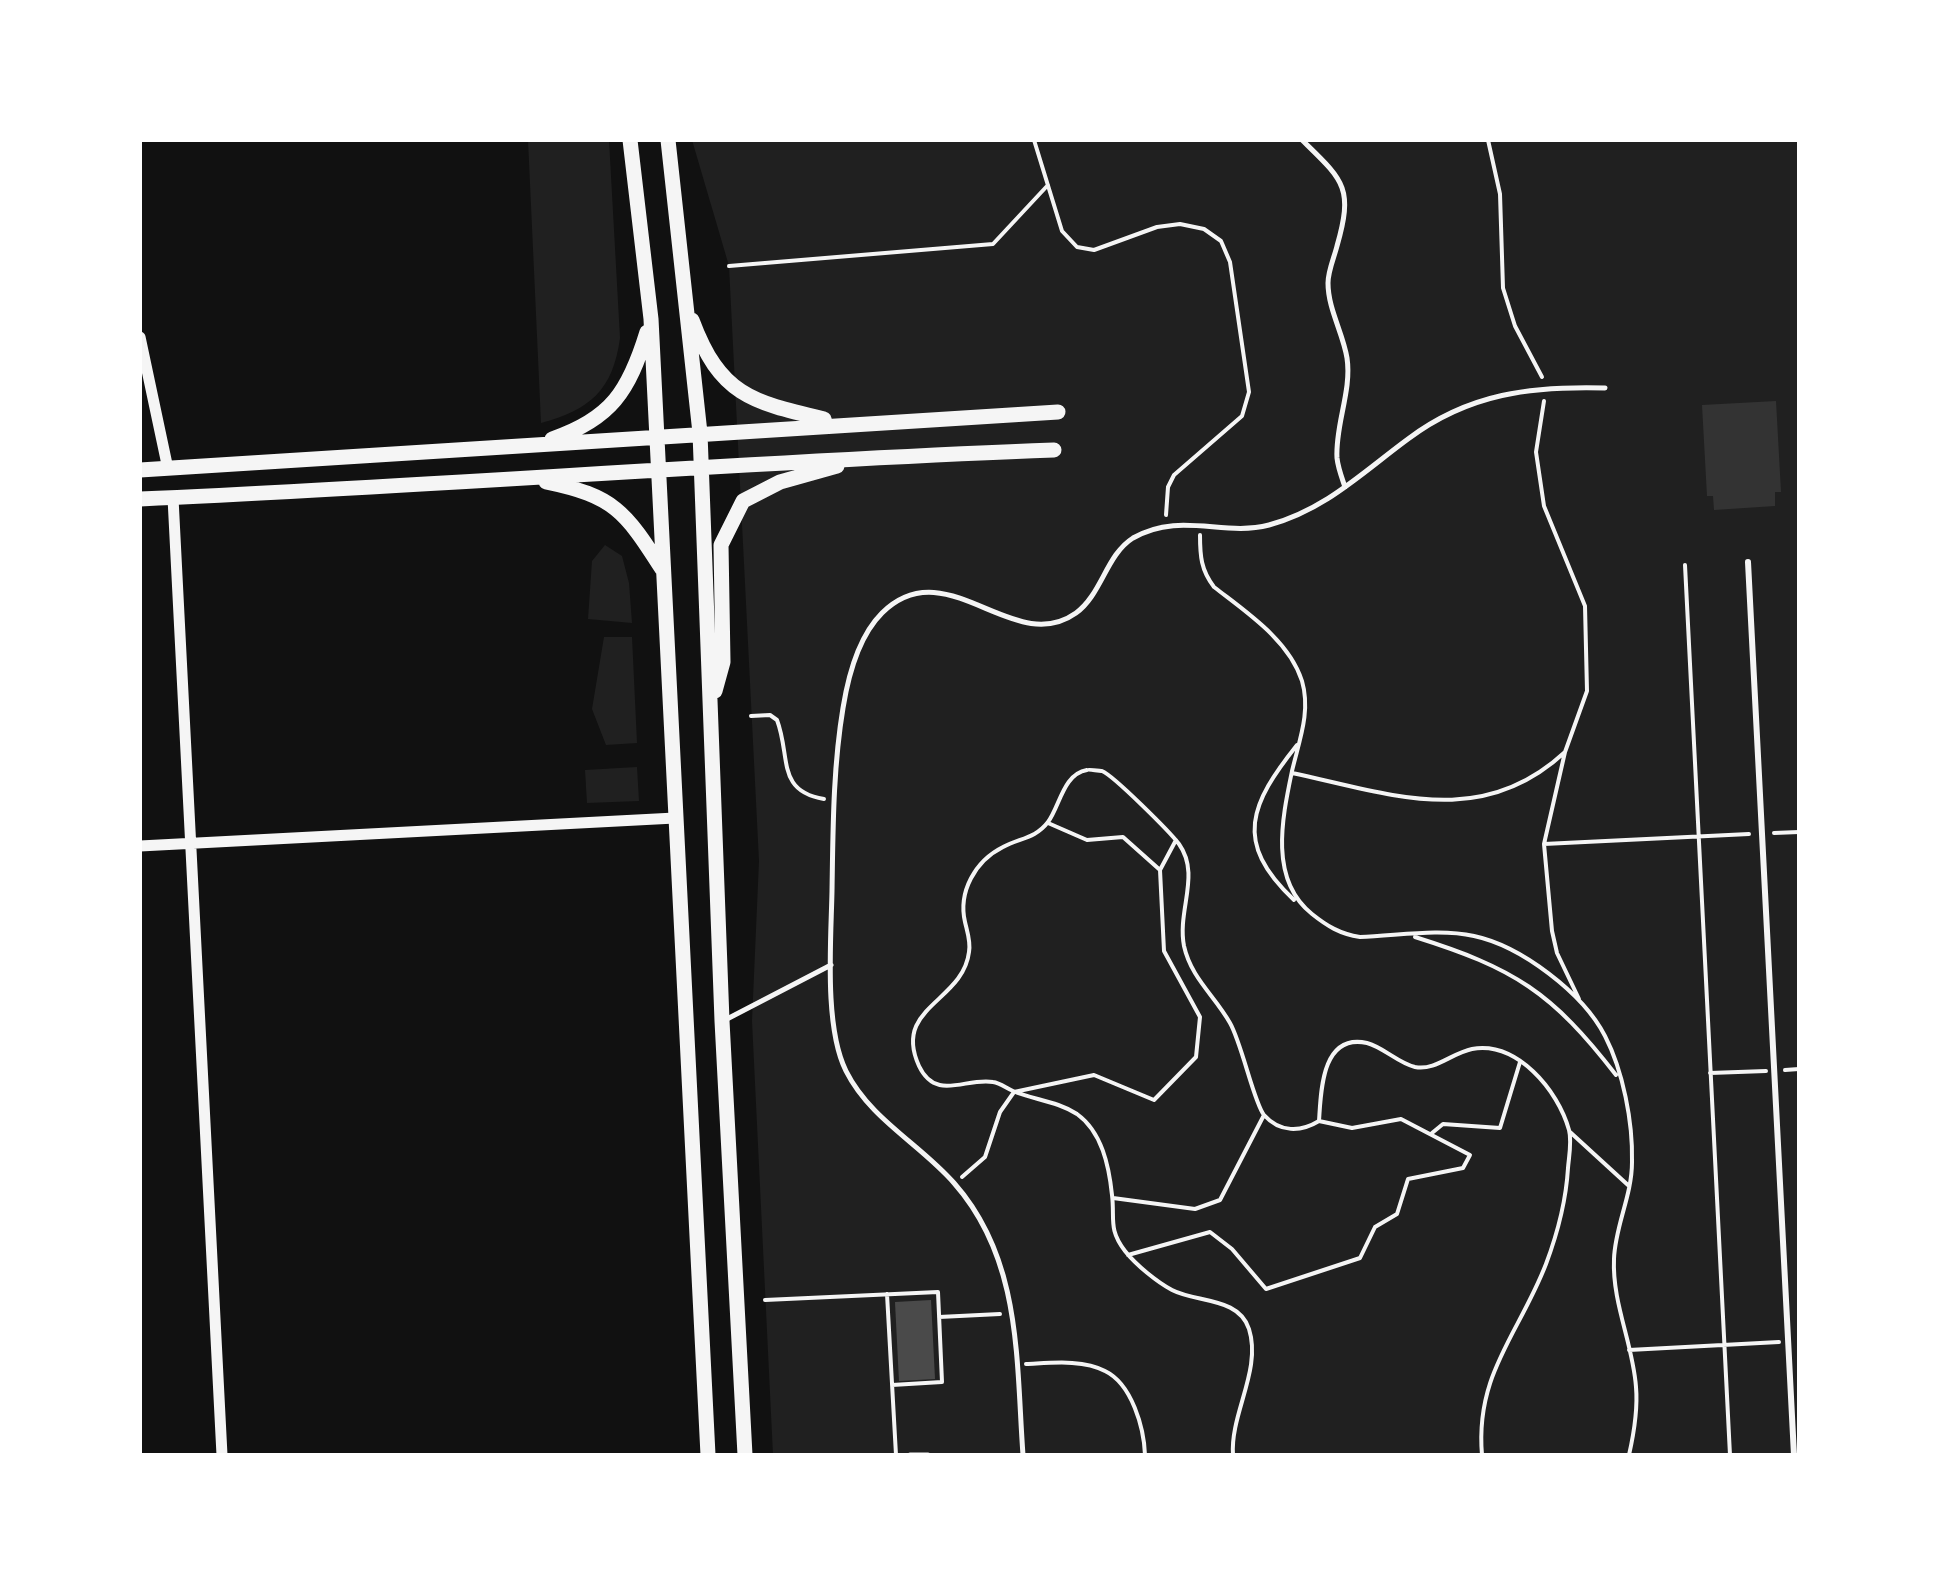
<!DOCTYPE html>
<html>
<head>
<meta charset="utf-8">
<style>
	body { margin:0 }
	#map { position:relative; width:1939px; height:1595px; overflow:hidden; background:#111; font-family:"Work Sans",sans-serif }
	canvas { display:block }
	.frame { position:absolute; inset:0; border:142px solid #fff; pointer-events:none }
</style>
</head>
<body>
<div id="map">
<canvas width="1939" height="1595"></canvas>
<div class="frame"></div>
</div>
<script>
const context = document.querySelector('canvas').getContext('2d');
context.lineJoin = 'round';
function paint(path, color) { context.fillStyle = color; context.fill(path, 'evenodd'); }
function stroke(path, color, width, dash) { context.strokeStyle = color; context.lineWidth = width; context.lineCap = dash ? 'butt' : 'round'; context.setLineDash(dash || []); context.stroke(path); }
paint(new Path2D(`
	M 528,140 L 609,140 L 620,338 C 613,390 590,410 541,423 Z
	M 692,140 L 1799,140 L 1799,1455 L 773,1455 L 752,1021 L 759,861 L 729,266 Z
	M 605,545 L 622,556 L 629,583 L 632,623 L 588,619 L 592,561 Z
	M 604,637 L 632,637 L 637,743 L 606,745 L 592,709 Z
	M 637,767 L 639,801 L 587,803 L 585,770 Z`), '#202020');
paint(new Path2D(`
	M 1776,401 L 1781,492 L 1775,492 L 1775,506 L 1714,510 L 1713,496 L 1707,496 L 1702,405 Z`), '#333');
paint(new Path2D(`
	M 931,1300 L 935,1379 L 899,1381 L 895,1302 Z`), '#4a4a4a');
stroke(new Path2D(`
	M 1034,140 L 1062,231 L 1077,247 L 1094,250 L 1157,227 L 1180,224 L 1204,229 L 1221,241 L 1230,262 L 1249,392 L 1242,416 L 1174,475 L 1168,487 L 1166,515
	M 1488,140 L 1500,194 L 1503,288 L 1515,326 L 1542,377
	M 729,266 L 993,244 L 1048,185
	M 1544,401 L 1536,452 L 1544,506 L 1585,606 L 1587,691 L 1565,752 L 1544,844 L 1552,931 L 1557,953 L 1579,999
	M 1200,535 C 1200,556 1201,570 1214,587 C 1246,612 1289,640 1302,681 C 1311,712 1299,741 1292,771 C 1282,819 1269,880 1312,914 C 1327,926 1340,934 1360,937 C 1397,936 1438,928 1474,936 C 1521,946 1583,993 1605,1036 C 1623,1071 1633,1122 1632,1162 C 1632,1196 1615,1226 1614,1259 C 1612,1303 1633,1344 1636,1387 C 1638,1410 1634,1433 1629,1455
	M 1685,565 L 1730,1455
	M 751,716 L 770,715 L 777,720 C 791,757 776,791 824,799
	M 1292,773 C 1391,794 1481,830 1565,752
	M 1048,823 L 1087,840 L 1123,837 L 1160,870
	M 1774,833 L 1799,832
	M 1544,844 L 1749,834
	M 1294,900 C 1232,842 1251,803 1297,745
	M 1415,937 C 1514,968 1552,992 1616,1075
	M 1785,1070 L 1799,1069
	M 1710,1073 L 1766,1071
	M 1570,1132 L 1629,1186
	M 1432,1133 L 1443,1124 L 1500,1128 L 1520,1062
	M 962,1177 L 985,1157 L 1000,1112 L 1014,1092 L 1094,1075 L 1154,1100 L 1196,1057 L 1200,1017 L 1164,951 L 1160,870 L 1176,840
	M 1113,1198 L 1195,1209 L 1220,1200 L 1264,1115
	M 1128,1255 L 1210,1232 L 1232,1249 L 1266,1289 L 1360,1258 L 1375,1227 L 1397,1214 L 1408,1179 L 1463,1168 L 1470,1155 L 1401,1119 L 1352,1128 L 1319,1121
	M 887,1294 L 896,1455
	M 765,1300 L 938,1292 L 942,1382 L 892,1385
	M 939,1317 L 1000,1314
	M 1629,1350 L 1779,1342
	M 1026,1364 C 1050,1363 1083,1359 1105,1371 C 1132,1384 1144,1428 1145,1455
	M 1233,1455 C 1230,1414 1262,1370 1249,1329 C 1239,1297 1197,1303 1172,1290 C 1157,1282 1136,1265 1125,1251 C 1108,1229 1115,1219 1112,1195 C 1109,1166 1102,1132 1077,1114 C 1057,1101 1034,1100 1013,1091 C 1006,1088 1000,1083 993,1082 C 966,1077 936,1102 919,1066 C 892,1007 963,1002 969,952 C 971,942 967,931 965,922 C 958,892 975,861 1003,847 C 1019,838 1035,839 1048,822 C 1060,806 1063,774 1087,770 C 1088,769 1101,771 1102,771 C 1114,776 1170,832 1179,844 C 1201,875 1177,910 1184,946 C 1191,978 1215,996 1230,1023 C 1242,1044 1254,1103 1264,1115 C 1280,1133 1301,1132 1319,1121 C 1321,1093 1321,1033 1367,1043 C 1383,1047 1398,1063 1415,1067 C 1435,1071 1452,1053 1472,1049 C 1517,1041 1558,1090 1569,1130 C 1572,1141 1569,1156 1568,1168 C 1566,1202 1558,1232 1546,1264 C 1519,1334 1475,1374 1482,1455`), '#f5f5f5', 4);
stroke(new Path2D(`
	M 1302,140 C 1343,180 1354,187 1337,246 C 1334,258 1328,271 1328,283 C 1328,309 1343,333 1347,358 C 1352,391 1335,425 1337,458 C 1338,468 1342,478 1345,487
	M 727,1019 L 831,965
	M 910,1455 L 928,1455
	M 1023,1455 C 1016,1360 1022,1260 954,1183 C 920,1144 870,1119 846,1071 C 824,1027 831,941 832,891 C 833,830 833,768 843,708 C 848,677 859,636 882,613 C 947,549 1013,658 1076,613 C 1102,594 1106,555 1133,538 C 1180,511 1223,537 1269,525 C 1325,510 1363,472 1408,439 C 1469,393 1532,386 1605,388`), '#f5f5f5', 5);
stroke(new Path2D(`
	M 1748,562 L 1794,1455`), '#f5f5f5', 6);
stroke(new Path2D(`
	M 140,337 L 168,469
	M 173,498 L 222,1455
	M 140,846 L 675,818`), '#f5f5f5', 11);
stroke(new Path2D(`
	M 630,140 L 651,319 L 708,1455
	M 668,140 L 700,433 L 722,1021 L 745,1455
	M 692,320 C 720,395 751,402 824,419
	M 552,439 C 611,419 629,391 647,332
	M 140,470 L 1058,412
	M 546,482 C 614,496 625,511 662,569
	M 140,499 C 445,486 749,461 1054,450
	M 715,691 L 723,662 L 721,545 L 743,501 L 780,482 L 837,466`), '#f5f5f5', 15);
</script>
</body>
</html>
